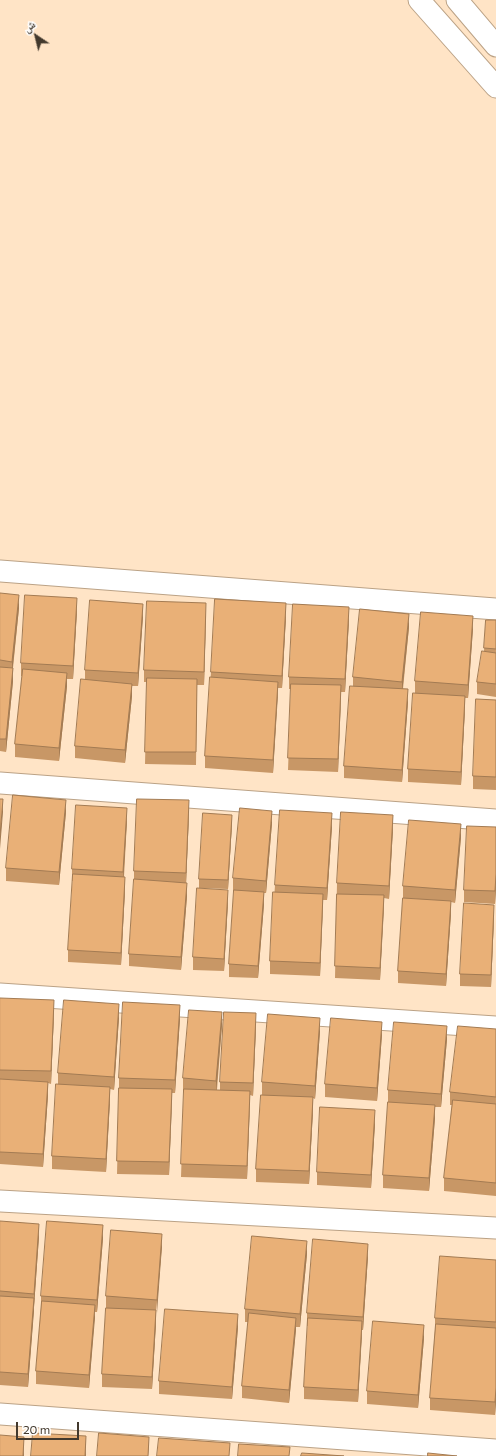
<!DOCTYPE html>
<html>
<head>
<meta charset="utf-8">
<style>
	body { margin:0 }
	#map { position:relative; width:496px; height:1456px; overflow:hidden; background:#ffe4c6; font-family:Commissioner,"Noto Naskh Arabic",sans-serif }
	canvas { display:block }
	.north { position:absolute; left:16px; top:16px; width:40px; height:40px; -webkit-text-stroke:3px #fff; paint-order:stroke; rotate:325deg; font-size:11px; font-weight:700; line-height:16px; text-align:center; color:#43392d }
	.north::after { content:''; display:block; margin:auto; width:14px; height:18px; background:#43392d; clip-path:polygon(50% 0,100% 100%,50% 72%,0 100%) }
	.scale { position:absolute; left:16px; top:1422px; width:63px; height:18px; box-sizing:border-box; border:2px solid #43392d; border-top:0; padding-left:5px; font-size:12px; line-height:14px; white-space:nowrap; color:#43392d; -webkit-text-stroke:3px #fff; paint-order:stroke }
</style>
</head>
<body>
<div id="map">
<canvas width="496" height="1456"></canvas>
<div class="north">ش</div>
<div class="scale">20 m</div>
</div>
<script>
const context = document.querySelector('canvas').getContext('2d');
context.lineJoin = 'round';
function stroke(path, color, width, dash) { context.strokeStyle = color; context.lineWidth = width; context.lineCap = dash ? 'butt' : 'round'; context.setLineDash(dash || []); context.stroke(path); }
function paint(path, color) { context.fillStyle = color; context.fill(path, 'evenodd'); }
const street = new Path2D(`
	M 419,0 L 496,87
	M 457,0 L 496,46
	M 0,571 L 496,609
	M 0,783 L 496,820
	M 0,994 L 496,1027
	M 0,1201 L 496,1228
	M 0,1414 L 496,1450`);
stroke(street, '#bba286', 23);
stroke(street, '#fff', 21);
paint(new Path2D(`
	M 0,593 L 19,608 L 13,668 L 13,681 L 6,752 L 0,751 Z
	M 77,610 L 73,679 L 67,679 L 67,686 L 59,761 L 15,757 L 15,744 L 22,676 L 21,676 L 21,663 Z
	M 143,616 L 138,686 L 132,686 L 132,696 L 125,763 L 75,758 L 75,746 L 85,680 L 85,670 Z
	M 206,616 L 204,685 L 197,685 L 196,765 L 145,764 L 147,682 L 144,682 L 144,670 Z
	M 286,616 L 282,688 L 278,688 L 273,773 L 205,768 L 205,756 L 211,672 Z
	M 349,619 L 345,692 L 341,692 L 338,772 L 288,770 L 291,689 L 289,689 L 289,677 Z
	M 486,620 L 496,620 L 496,697 L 477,694 L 477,682 L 484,651 Z
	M 409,627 L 403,689 L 408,702 L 402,782 L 344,778 L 344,766 L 353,686 L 353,677 Z
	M 473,628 L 468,698 L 465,698 L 465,708 L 461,785 L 408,782 L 408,769 L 415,693 L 415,681 Z
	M 496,700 L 496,790 L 473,789 L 473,776 Z
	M 66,812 L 59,885 L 6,881 L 6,868 Z
	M 189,813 L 186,883 L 187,896 L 181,970 L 129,966 L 129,954 L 134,884 L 134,871 Z
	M 127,820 L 124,877 L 125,890 L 121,965 L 68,962 L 68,950 L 73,881 L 72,881 L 72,869 Z
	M 232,823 L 228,889 L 199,888 L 199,879 Z
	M 272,823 L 266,893 L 264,893 L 264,904 L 258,978 L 229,977 L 229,964 L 234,891 L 233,891 L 233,878 Z
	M 332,826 L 327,900 L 323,900 L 320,976 L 270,974 L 270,961 L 275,885 Z
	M 496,827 L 496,887 L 495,904 L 464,902 L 464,890 Z
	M 393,828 L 389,899 L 384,898 L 380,980 L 335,978 L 337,883 Z
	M 461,837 L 455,903 L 451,902 L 451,913 L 446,986 L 398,983 L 398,971 L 403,898 L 403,886 Z
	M 228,902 L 224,971 L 193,970 L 193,957 Z
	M 494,917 L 491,987 L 460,986 L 460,974 Z
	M 0,998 L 54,1013 L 51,1084 L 48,1083 L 48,1095 L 43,1167 L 0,1164 Z
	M 119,1017 L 114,1090 L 110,1089 L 110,1100 L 106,1172 L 52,1169 L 52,1156 L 58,1084 L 58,1073 Z
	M 180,1018 L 175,1093 L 172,1093 L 169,1175 L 117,1174 L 119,1090 L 119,1078 Z
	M 222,1025 L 217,1090 L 220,1090 L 220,1082 L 256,1026 L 253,1096 L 250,1095 L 247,1179 L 181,1177 L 184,1091 L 183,1091 L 183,1078 Z
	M 496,1029 L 496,1196 L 444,1191 L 444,1178 L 452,1105 L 450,1105 L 450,1092 Z
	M 320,1031 L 315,1099 L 313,1098 L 313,1110 L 309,1184 L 256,1182 L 256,1169 L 262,1095 L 262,1082 Z
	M 382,1034 L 377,1101 L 325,1097 L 325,1084 Z
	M 447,1039 L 441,1107 L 435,1107 L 435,1118 L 429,1191 L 383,1188 L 383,1175 L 388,1103 L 388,1090 Z
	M 375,1123 L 371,1188 L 317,1185 L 317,1172 Z
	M 0,1221 L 39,1236 L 34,1307 L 28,1387 L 0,1385 Z
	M 103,1238 L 97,1312 L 95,1312 L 89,1388 L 36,1384 L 36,1371 L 41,1308 L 41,1296 Z
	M 162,1246 L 156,1313 L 156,1323 L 152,1389 L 102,1387 L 102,1374 L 106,1308 L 106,1296 Z
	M 307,1254 L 300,1327 L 296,1327 L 289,1403 L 242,1398 L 242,1386 L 248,1322 L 245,1322 L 245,1309 Z
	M 368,1256 L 363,1330 L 362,1330 L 358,1402 L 304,1399 L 304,1387 L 308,1326 L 307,1326 L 307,1313 Z
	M 496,1260 L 496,1401 L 495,1415 L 430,1410 L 430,1398 L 435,1330 L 435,1318 Z
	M 238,1327 L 232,1399 L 159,1394 L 159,1381 Z
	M 424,1338 L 418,1408 L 367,1404 L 367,1391 Z`), '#c89766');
paint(new Path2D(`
	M 19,595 L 19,608 L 12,674 L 12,662 Z
	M 77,598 L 77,610 L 73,679 L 73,666 Z
	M 206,603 L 206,616 L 204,685 L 204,672 Z
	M 286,603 L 286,616 L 282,688 L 282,676 Z
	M 143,604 L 143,616 L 138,686 L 138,673 Z
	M 349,607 L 349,619 L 345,692 L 345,679 Z
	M 409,614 L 409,627 L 402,694 L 402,682 Z
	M 473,616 L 473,628 L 468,698 L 468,685 Z
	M 13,668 L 13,681 L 6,752 L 6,739 Z
	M 67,673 L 67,686 L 59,761 L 59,748 Z
	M 278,682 L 278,694 L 273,773 L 273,760 Z
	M 132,684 L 132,696 L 125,763 L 125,750 Z
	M 341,685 L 341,698 L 338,772 L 338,759 Z
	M 408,689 L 408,702 L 402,782 L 402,770 Z
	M 465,696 L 465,708 L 461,785 L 461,772 Z
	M 3,799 L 3,812 L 0,849 L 0,836 Z
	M 66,800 L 66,812 L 59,885 L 59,872 Z
	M 189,800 L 189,813 L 186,885 L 186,873 Z
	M 127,808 L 127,820 L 123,884 L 123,872 Z
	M 272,811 L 272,823 L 266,893 L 266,881 Z
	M 332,813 L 332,826 L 327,900 L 327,888 Z
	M 232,815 L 232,823 L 228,889 L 228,880 Z
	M 393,815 L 393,828 L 389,899 L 389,886 Z
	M 461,824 L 461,837 L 455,903 L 455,890 Z
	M 496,874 L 496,887 L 495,904 L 495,891 Z
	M 125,877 L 125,890 L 121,965 L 121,953 Z
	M 187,883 L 187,896 L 181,970 L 181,957 Z
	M 228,890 L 228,902 L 224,971 L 224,959 Z
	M 264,892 L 264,904 L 258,978 L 258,966 Z
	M 323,894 L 323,906 L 320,976 L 320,963 Z
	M 384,895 L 384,908 L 380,980 L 380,968 Z
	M 451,901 L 451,913 L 446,986 L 446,974 Z
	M 494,905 L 494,917 L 491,987 L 491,975 Z
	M 54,1000 L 54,1013 L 51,1084 L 51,1071 Z
	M 119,1004 L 119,1017 L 114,1090 L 114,1077 Z
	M 180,1005 L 180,1018 L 175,1093 L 175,1080 Z
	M 222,1012 L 222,1025 L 216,1093 L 216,1081 Z
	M 256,1013 L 256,1026 L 253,1096 L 253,1083 Z
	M 320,1018 L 320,1031 L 315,1099 L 315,1086 Z
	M 382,1022 L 382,1034 L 377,1101 L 377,1088 Z
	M 447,1026 L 447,1039 L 441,1107 L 441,1094 Z
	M 48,1082 L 48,1095 L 43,1167 L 43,1154 Z
	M 110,1087 L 110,1100 L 106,1172 L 106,1159 Z
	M 172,1089 L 172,1102 L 169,1175 L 169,1162 Z
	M 250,1091 L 250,1104 L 247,1179 L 247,1166 Z
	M 313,1097 L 313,1110 L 309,1184 L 309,1171 Z
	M 435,1105 L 435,1118 L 429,1191 L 429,1178 Z
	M 375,1110 L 375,1123 L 371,1188 L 371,1175 Z
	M 39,1224 L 39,1236 L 34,1307 L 34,1294 Z
	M 103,1225 L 103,1238 L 97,1312 L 97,1300 Z
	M 162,1234 L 162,1246 L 157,1313 L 157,1300 Z
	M 307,1241 L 307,1254 L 300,1327 L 300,1314 Z
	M 368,1244 L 368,1256 L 363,1330 L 363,1317 Z
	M 34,1298 L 34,1311 L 28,1387 L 28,1374 Z
	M 95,1305 L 95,1318 L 89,1388 L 89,1375 Z
	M 156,1310 L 156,1323 L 152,1389 L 152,1377 Z
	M 238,1314 L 238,1327 L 232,1399 L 232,1387 Z
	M 296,1318 L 296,1330 L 289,1403 L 289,1390 Z
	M 362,1321 L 362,1334 L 358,1402 L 358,1390 Z
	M 424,1325 L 424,1338 L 418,1408 L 418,1395 Z
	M 496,1388 L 496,1401 L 495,1415 L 495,1402 Z
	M 86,1436 L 86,1456 L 85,1456 Z
	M 24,1437 L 24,1456 L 23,1456 Z
	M 149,1437 L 149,1449 L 148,1456 Z`), '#a37b53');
const building = new Path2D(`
	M 0,593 L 19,595 L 12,662 L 0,660 Z
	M 25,595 L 77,598 L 73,666 L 21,663 Z
	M 215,599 L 286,603 L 282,676 L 211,672 Z
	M 90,600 L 143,604 L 138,673 L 85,670 Z
	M 147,601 L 206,603 L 204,672 L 144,670 Z
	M 293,604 L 349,607 L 345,679 L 289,677 Z
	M 360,609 L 409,614 L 402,682 L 353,677 Z
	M 421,612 L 473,616 L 468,685 L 415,681 Z
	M 486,620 L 496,620 L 496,649 L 484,648 Z
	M 482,651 L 496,653 L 496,684 L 477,682 Z
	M 0,667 L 13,668 L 6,739 L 0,739 Z
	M 23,669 L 67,673 L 59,748 L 15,744 Z
	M 210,677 L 278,682 L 273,760 L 205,756 Z
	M 147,678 L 197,679 L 196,752 L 145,752 Z
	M 81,679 L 132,684 L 125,750 L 75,746 Z
	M 291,684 L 341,685 L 338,759 L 288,758 Z
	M 350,686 L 408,689 L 402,770 L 344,766 Z
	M 413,693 L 465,696 L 461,772 L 408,769 Z
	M 476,699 L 496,700 L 496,777 L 473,776 Z
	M 13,795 L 66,800 L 59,872 L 6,868 Z
	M 0,799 L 3,799 L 0,836 Z
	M 137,799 L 189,800 L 186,873 L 134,871 Z
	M 76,805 L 127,808 L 123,872 L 72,869 Z
	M 240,808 L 272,811 L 266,881 L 233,878 Z
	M 280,810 L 332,813 L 327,888 L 275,885 Z
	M 341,812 L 393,815 L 389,886 L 337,883 Z
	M 203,813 L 232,815 L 228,880 L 199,879 Z
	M 409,820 L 461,824 L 455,890 L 403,886 Z
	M 467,826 L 496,827 L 496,874 L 495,891 L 464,890 Z
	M 73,874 L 125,877 L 121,953 L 68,950 Z
	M 134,879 L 187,883 L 181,957 L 129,954 Z
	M 197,888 L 228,890 L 224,959 L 193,957 Z
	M 234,890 L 264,892 L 258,966 L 229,964 Z
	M 273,892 L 323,894 L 320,963 L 270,961 Z
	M 337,894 L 384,895 L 380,968 L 335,966 Z
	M 403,898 L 451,901 L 446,974 L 398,971 Z
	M 464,903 L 494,905 L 491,975 L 460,974 Z
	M 0,998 L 54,1000 L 51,1071 L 0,1070 Z
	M 64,1000 L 119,1004 L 114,1077 L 58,1073 Z
	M 123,1002 L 180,1005 L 175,1080 L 119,1078 Z
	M 189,1010 L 222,1012 L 216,1081 L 183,1078 Z
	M 224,1012 L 256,1013 L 253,1083 L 220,1082 Z
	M 268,1014 L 320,1018 L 315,1086 L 262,1082 Z
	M 331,1018 L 382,1022 L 377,1088 L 325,1084 Z
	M 394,1022 L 447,1026 L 441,1094 L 388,1090 Z
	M 458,1026 L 496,1029 L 496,1097 L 450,1092 Z
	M 0,1079 L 48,1082 L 43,1154 L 0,1152 Z
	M 56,1084 L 110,1087 L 106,1159 L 52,1156 Z
	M 119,1088 L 172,1089 L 169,1162 L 117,1161 Z
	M 184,1089 L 250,1091 L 247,1166 L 181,1164 Z
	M 261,1095 L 313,1097 L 309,1171 L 256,1169 Z
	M 453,1100 L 496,1104 L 496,1183 L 444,1178 Z
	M 388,1102 L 435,1105 L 429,1178 L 383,1175 Z
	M 320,1107 L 375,1110 L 371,1175 L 317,1172 Z
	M 0,1221 L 39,1224 L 34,1294 L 0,1291 Z
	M 47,1221 L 103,1225 L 97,1300 L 41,1296 Z
	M 111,1230 L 162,1234 L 157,1300 L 106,1296 Z
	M 252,1236 L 307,1241 L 300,1314 L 245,1309 Z
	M 313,1239 L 368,1244 L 363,1317 L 307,1313 Z
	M 440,1256 L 496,1260 L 496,1322 L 435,1318 Z
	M 0,1296 L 34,1298 L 28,1374 L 0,1372 Z
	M 42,1301 L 95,1305 L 89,1375 L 36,1371 Z
	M 106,1308 L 156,1310 L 152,1377 L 102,1374 Z
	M 165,1309 L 238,1314 L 232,1387 L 159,1381 Z
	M 249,1313 L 296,1318 L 289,1390 L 242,1386 Z
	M 308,1318 L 362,1321 L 358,1390 L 304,1387 Z
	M 373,1321 L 424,1325 L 418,1395 L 367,1391 Z
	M 436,1324 L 496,1328 L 496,1388 L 495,1402 L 430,1398 Z
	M 33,1433 L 86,1436 L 85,1456 L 31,1456 Z
	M 99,1433 L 149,1437 L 148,1456 L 97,1456 Z
	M 0,1435 L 24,1437 L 23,1456 L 0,1456 Z
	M 159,1438 L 230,1443 L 229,1456 L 157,1456 Z
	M 239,1444 L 290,1447 L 289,1456 L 238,1456 Z
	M 302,1453 L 344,1456 L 301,1456 Z
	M 428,1453 L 457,1456 L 428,1456 Z`);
paint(building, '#e9b077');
stroke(building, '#a37b53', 1);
</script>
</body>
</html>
